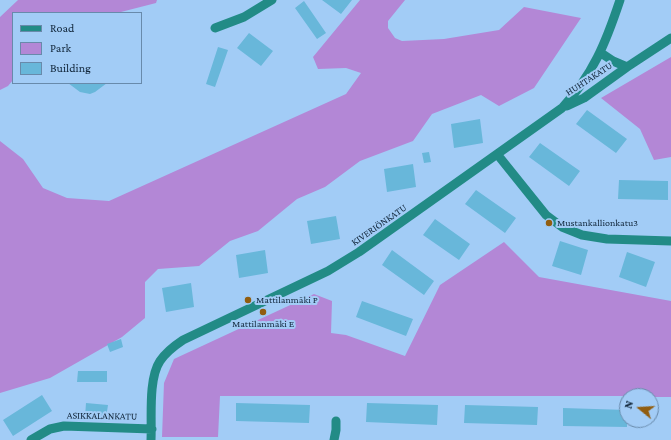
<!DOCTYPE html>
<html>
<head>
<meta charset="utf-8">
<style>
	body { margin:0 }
	#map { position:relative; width:671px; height:440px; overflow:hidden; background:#a2ccf6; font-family:"Crimson Pro",serif }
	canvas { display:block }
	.legend { position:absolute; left:12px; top:12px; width:130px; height:72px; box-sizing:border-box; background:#a2ccf6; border:1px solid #688aab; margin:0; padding:5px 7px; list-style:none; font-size:12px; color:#11263a }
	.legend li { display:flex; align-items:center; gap:8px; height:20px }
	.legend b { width:20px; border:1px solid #688aab }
	.north { position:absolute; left:619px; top:388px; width:40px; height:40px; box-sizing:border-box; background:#a2ccf6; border:1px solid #688aab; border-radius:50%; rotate:288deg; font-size:11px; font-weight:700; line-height:16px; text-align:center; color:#11263a }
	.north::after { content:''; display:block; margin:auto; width:14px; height:18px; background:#915d10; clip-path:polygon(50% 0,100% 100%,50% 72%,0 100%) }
</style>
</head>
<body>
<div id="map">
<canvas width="671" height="440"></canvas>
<ul class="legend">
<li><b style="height:5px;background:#228b86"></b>Road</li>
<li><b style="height:11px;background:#b387d6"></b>Park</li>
<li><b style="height:11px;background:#68b7da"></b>Building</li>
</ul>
<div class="north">N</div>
</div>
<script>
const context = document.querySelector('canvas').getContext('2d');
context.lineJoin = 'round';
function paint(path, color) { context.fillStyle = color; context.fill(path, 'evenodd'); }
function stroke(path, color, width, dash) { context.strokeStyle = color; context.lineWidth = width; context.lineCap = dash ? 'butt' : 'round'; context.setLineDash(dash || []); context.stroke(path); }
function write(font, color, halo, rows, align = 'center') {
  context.font = font + ' "Crimson Pro",serif'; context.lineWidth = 4; context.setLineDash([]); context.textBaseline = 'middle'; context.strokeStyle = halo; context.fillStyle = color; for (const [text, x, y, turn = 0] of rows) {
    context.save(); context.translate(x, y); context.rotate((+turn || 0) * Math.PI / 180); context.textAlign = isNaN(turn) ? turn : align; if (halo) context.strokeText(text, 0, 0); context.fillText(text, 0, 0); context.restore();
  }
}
paint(new Path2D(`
	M 18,0 L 157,0 L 156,3 L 117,13 L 13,13 L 13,80 L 8,86 L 0,90 L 0,17 Z
	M 360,0 L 405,0 L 388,21 L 388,28 L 395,38 L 402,41 L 444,39 L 499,30 L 524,7 L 581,18 L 534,88 L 499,106 L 481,95 L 432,114 L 413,141 L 360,161 L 325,187 L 297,199 L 258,231 L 230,241 L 199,266 L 158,269 L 145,282 L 145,318 L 122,337 L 50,378 L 0,393 L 0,141 L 23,159 L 43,188 L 67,198 L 109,201 L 346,94 L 361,73 L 346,68 L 318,69 L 313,57 Z
	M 671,57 L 671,157 L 654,160 L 640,129 L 601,98 Z
	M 504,242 L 539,277 L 671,301 L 671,397 L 651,397 L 651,396 L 220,396 L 218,437 L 162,437 L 164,383 L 174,359 L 314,294 L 332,301 L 331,333 L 346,335 L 405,356 L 440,285 Z`), '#b387d6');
paint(new Path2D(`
	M 322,0 L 352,0 L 341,14 Z
	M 304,1 L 326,33 L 317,39 L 295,8 Z
	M 249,33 L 273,51 L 261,66 L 237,48 Z
	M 218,47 L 228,50 L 215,87 L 206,84 Z
	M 68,83 L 107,83 L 95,92 L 90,94 L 80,92 Z
	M 587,110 L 627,139 L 616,153 L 576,124 Z
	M 480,119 L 483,143 L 454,148 L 451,124 Z
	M 540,143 L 580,171 L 569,186 L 529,157 Z
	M 429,152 L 431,162 L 424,163 L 422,153 Z
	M 413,164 L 416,187 L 387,192 L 384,169 Z
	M 619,180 L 668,181 L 668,200 L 618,199 Z
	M 476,190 L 516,218 L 505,233 L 465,204 Z
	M 336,216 L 340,239 L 311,244 L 307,221 Z
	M 435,219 L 470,244 L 459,260 L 423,235 Z
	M 560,241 L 588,250 L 581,275 L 552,266 Z
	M 265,250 L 268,273 L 239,278 L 236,255 Z
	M 392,250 L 434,281 L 424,295 L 382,265 Z
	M 627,252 L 655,262 L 646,287 L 619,277 Z
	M 191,283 L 194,307 L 166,312 L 162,288 Z
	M 362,301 L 413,319 L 406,336 L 356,317 Z
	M 121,339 L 123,347 L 110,352 L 107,344 Z
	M 78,371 L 107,371 L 107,382 L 77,382 Z
	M 42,395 L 52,411 L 13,436 L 3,420 Z
	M 86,403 L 108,405 L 106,418 L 85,417 Z
	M 236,403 L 310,405 L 309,423 L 236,421 Z
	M 367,403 L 438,405 L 437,425 L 366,422 Z
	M 465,405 L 538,407 L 537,425 L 464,423 Z
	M 563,408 L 627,410 L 627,427 L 563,426 Z`), '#68b7da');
stroke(new Path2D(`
	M 215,28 L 244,17 L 272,0
	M 601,53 L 613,61 L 627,67 L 671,38
	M 567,106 L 584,98 L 627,67
	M 497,154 L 546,215 L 562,227 L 582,235 L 607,239 L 671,241
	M 31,440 L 50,429 L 64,426 L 152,429
	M 151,440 C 152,418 148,379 160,361 C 166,352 174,346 183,340 L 328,271 L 359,252 L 562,108 C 593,75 606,42 620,0
	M 334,440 L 336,430 L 336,421`), '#228b86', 9);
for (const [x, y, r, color] of [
	[549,223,4,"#915d10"],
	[248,300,4,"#915d10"],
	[263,312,4,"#915d10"]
]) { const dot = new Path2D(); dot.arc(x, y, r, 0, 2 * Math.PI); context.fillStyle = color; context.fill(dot); stroke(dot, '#a2ccf6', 1.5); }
write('10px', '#11263a', '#a2ccf6', [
	["HUHTAKATU",589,79,-33],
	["KIVERIÖNKATU",379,225,-35],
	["ASIKKALANKATU",102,416,1]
]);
write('10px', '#11263a', '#a2ccf6', [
	["Mustankallionkatu3",557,223],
	["Mattilanmäki P",256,300],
	["Mattilanmäki E",263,324,"center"]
], 'left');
</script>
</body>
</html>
